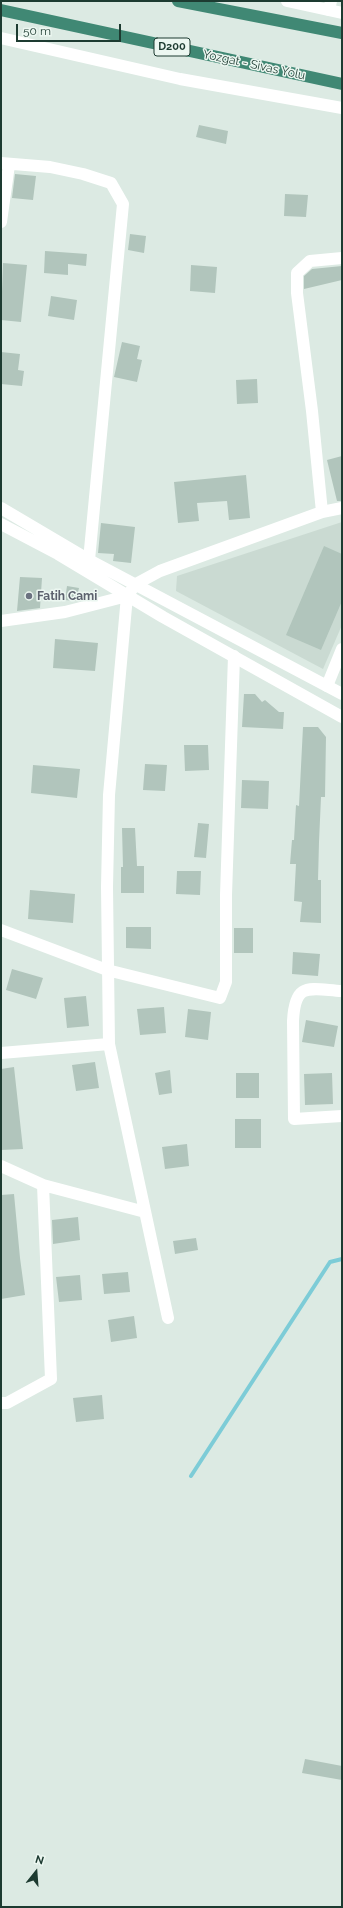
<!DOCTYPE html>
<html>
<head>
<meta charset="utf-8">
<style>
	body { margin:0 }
	#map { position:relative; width:343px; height:1908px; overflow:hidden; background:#dceae3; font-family:Raleway,sans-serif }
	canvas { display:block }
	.frame { position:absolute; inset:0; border:2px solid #1d3b31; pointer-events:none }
	.north { position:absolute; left:16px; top:1852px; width:40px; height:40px; -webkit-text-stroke:3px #ecf7f1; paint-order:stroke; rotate:17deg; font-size:11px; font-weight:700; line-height:16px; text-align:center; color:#1d3b31 }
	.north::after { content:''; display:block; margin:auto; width:14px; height:18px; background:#1d3b31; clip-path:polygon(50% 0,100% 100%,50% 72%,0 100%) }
	.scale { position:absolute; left:16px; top:24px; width:105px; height:18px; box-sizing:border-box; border:2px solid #1d3b31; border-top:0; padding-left:5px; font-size:12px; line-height:14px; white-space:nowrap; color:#1d3b31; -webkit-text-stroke:3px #ecf7f1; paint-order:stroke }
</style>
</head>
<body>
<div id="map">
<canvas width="343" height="1908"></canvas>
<div class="frame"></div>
<div class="north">N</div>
<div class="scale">50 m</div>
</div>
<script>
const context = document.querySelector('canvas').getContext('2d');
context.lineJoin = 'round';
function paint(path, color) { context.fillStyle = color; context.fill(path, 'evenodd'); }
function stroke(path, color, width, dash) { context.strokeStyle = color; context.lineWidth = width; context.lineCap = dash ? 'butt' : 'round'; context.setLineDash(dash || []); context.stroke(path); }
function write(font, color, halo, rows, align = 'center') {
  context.font = font + ' Raleway,sans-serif'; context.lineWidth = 3; context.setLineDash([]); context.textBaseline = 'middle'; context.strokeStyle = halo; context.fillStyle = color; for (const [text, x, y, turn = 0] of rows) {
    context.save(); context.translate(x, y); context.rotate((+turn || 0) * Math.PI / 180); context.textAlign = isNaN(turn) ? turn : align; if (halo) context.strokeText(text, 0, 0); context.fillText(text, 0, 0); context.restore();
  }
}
paint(new Path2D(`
	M 342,522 L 342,625 L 323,669 L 176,591 L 177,576 Z`), '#cadad2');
stroke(new Path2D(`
	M 191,1476 L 330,1262 L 342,1259`), '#7dccd7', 4);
paint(new Path2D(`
	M 199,125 L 228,131 L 226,144 L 196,137 Z
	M 15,174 L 36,176 L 33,200 L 12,198 Z
	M 285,194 L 308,195 L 306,217 L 284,216 Z
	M 130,234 L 146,236 L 144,253 L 128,250 Z
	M 45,251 L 87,254 L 86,266 L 68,264 L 68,275 L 44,273 Z
	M 3,263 L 27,265 L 21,322 L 1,320 Z
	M 191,265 L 217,267 L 215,293 L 190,291 Z
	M 342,266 L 342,280 L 304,289 L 304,276 L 312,269 Z
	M 51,296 L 77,300 L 74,320 L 48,316 Z
	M 122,342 L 140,346 L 137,359 L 142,360 L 137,382 L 114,377 Z
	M 1,352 L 20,354 L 18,370 L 24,371 L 22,386 L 1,384 Z
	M 257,379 L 258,403 L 237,404 L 236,380 Z
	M 342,456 L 342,501 L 337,501 L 327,460 Z
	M 246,475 L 250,518 L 229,520 L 227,501 L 197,503 L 199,521 L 178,523 L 174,482 Z
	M 101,523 L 135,527 L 131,563 L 113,561 L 114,554 L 98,553 Z
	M 324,546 L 342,554 L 342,601 L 321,650 L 286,635 Z
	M 20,577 L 42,578 L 40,608 L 17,611 Z
	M 67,586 L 79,588 L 76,601 L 65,600 Z
	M 55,639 L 98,643 L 95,671 L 53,668 Z
	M 244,694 L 255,694 L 262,702 L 265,700 L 279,712 L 284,712 L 283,729 L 242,727 Z
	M 303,727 L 318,727 L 326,737 L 325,797 L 321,797 L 319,842 L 318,880 L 321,880 L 321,923 L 300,922 L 302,902 L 294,901 L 296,864 L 290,864 L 292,840 L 294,840 L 296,805 L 299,806 Z
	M 184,745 L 208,745 L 209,770 L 185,771 Z
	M 145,764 L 167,765 L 165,791 L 143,790 Z
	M 33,765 L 80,769 L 77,798 L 31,793 Z
	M 242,780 L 269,781 L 268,809 L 241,808 Z
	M 198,823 L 209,824 L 206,858 L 194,857 Z
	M 122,828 L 135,828 L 137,866 L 144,866 L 144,893 L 121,893 L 121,867 L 123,867 Z
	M 177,871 L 201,871 L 200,895 L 176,894 Z
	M 30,890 L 75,894 L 73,923 L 28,919 Z
	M 126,927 L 151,927 L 151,949 L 126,948 Z
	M 234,928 L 253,928 L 253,953 L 234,953 Z
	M 293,952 L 320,954 L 318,976 L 292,974 Z
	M 12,969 L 43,978 L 36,999 L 6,990 Z
	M 86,996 L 89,1026 L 67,1028 L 64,998 Z
	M 164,1007 L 166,1033 L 140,1035 L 137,1009 Z
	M 188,1009 L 211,1012 L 208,1040 L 185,1037 Z
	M 306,1020 L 338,1026 L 334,1047 L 302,1042 Z
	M 95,1062 L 99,1088 L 76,1091 L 72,1065 Z
	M 14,1067 L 23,1149 L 1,1150 L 1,1069 Z
	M 170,1070 L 172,1093 L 159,1095 L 155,1073 Z
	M 236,1073 L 259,1073 L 259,1098 L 236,1098 Z
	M 332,1073 L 333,1104 L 305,1105 L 304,1074 Z
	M 235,1119 L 261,1119 L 261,1148 L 235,1148 Z
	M 187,1144 L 189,1166 L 165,1169 L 162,1147 Z
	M 14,1194 L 20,1258 L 25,1295 L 1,1299 L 1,1195 Z
	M 78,1217 L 80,1240 L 53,1244 L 52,1220 Z
	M 196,1238 L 198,1250 L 175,1254 L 173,1241 Z
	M 128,1272 L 130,1292 L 104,1294 L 102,1274 Z
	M 80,1275 L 82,1300 L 59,1302 L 56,1277 Z
	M 134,1316 L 137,1338 L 111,1342 L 108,1320 Z
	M 102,1395 L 104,1419 L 76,1422 L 73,1398 Z
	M 305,1759 L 342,1766 L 342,1780 L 302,1773 Z`), '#b1c5bc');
stroke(new Path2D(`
	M 287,1 L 342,13
	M 1,163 L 50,167 L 83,174 L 111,183 L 123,204 L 89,560
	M 1,222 L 9,165
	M 322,512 L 312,411 L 297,293 L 297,273 L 310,261 L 342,258
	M 1,621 L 65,612 L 127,596
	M 327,686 L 342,649
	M 1,930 L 107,970 L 220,998 L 226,982 L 226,895 L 234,656
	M 342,991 C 309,989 295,981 293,1021 L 294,1119 L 342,1116
	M 1,1053 L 109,1044
	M 1,1166 L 43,1185 L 145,1212
	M 168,1318 L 109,1044 L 107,887 L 109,795 L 127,596 L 136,584 L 160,571 L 322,512 L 342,508
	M 1,1403 L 7,1403 L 51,1379 L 43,1185`), '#fff', 12);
stroke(new Path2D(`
	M 329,10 L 331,1
	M 1,38 L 180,79 L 342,108`), '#fff', 12);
stroke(new Path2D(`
	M 1,508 L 89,560 L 342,694
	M 1,524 L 58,554 L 163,617 L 342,717`), '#fff', 12);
stroke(new Path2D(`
	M 178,1 L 342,33
	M 1,10 L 342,84`), '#408874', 12);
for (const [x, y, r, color] of [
	[29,596,4,"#6b7280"]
]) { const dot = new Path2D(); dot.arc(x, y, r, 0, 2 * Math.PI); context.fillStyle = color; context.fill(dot); stroke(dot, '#ecf7f1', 1.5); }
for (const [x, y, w] of [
	[172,47,36]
]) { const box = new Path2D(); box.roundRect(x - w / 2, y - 9, w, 18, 3); context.fillStyle = '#ecf7f1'; context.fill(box); stroke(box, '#1d3b31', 1); }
write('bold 11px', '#1d3b31', null, [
	["D200",172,47]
]);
write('12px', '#1d3b31', '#ecf7f1', [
	["Yozgat - Sivas Yolu",254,65,12]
]);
write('bold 12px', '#5b616d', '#ecf7f1', [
	["Fatih Cami",37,596]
], 'left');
</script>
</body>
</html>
